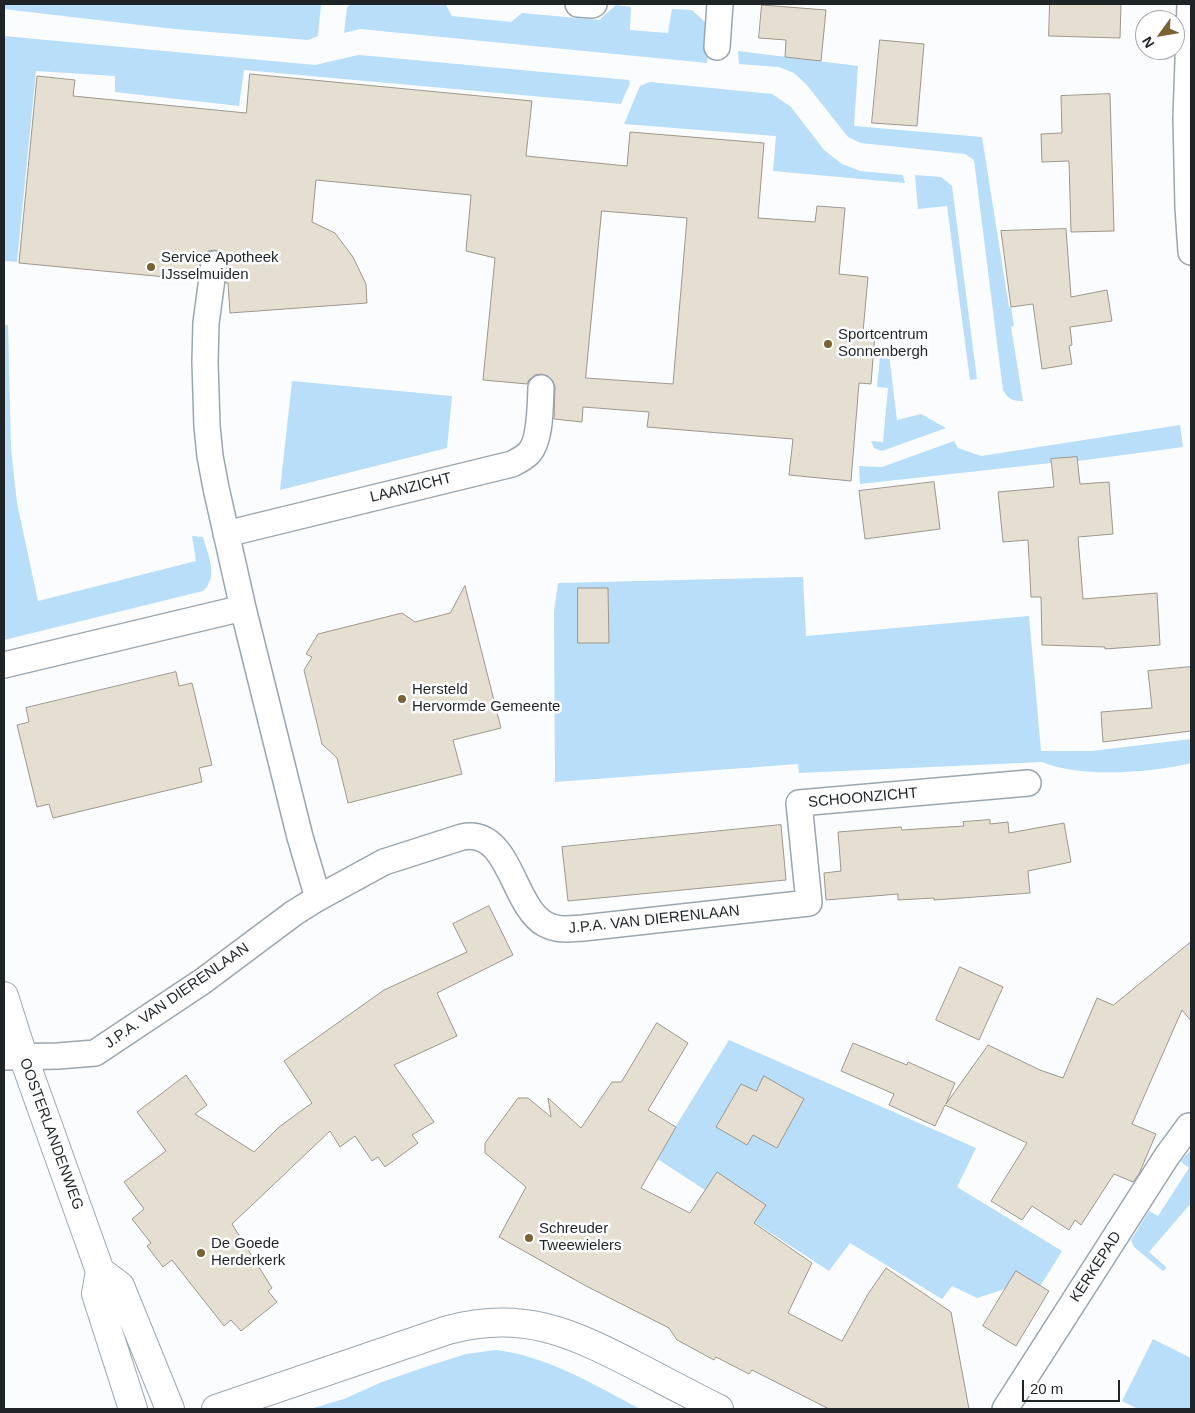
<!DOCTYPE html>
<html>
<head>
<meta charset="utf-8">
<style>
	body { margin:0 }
	#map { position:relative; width:1195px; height:1413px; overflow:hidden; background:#fafcfe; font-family:Helvetica,sans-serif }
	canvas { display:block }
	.frame { position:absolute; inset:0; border:5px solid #1f2427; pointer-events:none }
	.north { position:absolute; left:1135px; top:10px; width:50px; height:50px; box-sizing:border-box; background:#fff; border:1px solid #a5a7a9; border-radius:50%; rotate:238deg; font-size:14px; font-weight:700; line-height:20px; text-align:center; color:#1f2427 }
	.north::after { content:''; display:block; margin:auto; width:18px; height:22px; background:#796333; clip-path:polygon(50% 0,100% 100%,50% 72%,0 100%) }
	.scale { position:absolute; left:1022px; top:1380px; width:98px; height:22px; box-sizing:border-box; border:2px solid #1f2427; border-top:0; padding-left:6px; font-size:15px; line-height:18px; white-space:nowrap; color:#1f2427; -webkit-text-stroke:4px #fff; paint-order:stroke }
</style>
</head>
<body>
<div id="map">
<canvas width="1195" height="1413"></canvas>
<div class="frame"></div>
<div class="north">N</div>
<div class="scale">20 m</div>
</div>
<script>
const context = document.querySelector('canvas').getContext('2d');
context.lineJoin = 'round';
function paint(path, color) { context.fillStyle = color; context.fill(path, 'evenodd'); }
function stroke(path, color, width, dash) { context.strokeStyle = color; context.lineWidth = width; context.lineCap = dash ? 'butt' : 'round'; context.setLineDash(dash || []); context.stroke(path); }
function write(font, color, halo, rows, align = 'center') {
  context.font = font + ' Helvetica,sans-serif'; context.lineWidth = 5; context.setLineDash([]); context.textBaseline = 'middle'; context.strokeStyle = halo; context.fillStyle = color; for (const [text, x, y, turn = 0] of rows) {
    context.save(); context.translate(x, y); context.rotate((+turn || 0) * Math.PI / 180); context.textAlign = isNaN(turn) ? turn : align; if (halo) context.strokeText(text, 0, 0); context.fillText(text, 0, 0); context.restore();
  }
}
paint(new Path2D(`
	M 4,4 L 321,4 L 318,36 L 308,40 L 174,29 L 4,9 Z
	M 350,4 L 446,5 L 452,16 L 511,22 L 522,13 L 599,20 L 616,5 L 631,7 L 630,30 L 668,33 L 672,9 L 692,10 L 705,22 L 704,48 L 709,50 L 707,63 L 360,29 L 344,33 L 347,8 Z
	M 4,36 L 315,65 L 358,55 L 371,56 L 629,80 L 630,83 L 621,104 L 244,70 L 239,106 L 115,92 L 115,76 L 36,71 L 17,262 L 4,261 Z
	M 738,51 L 858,66 L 854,126 L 982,137 L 1009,307 L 1011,307 L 1014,326 L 1011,327 L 1023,401 C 1012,401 1008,399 1003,390 L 974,160 L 965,154 L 861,143 L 848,137 L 806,84 L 794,73 L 779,67 L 739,64 Z
	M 650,82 L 772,94 L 791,107 L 824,150 L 842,164 L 860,171 L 903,175 L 905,183 L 773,171 L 776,136 L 624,124 L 640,86 Z
	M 915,175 L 941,177 L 952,186 L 977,379 L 970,380 L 947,206 L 918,209 Z
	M 4,325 L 8,325 L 11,449 L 17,503 L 38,601 L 196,561 L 192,536 L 203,537 C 208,555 219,577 203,591 L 4,640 Z
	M 888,346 L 897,420 L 921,414 L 946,428 L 882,451 L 874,448 L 871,441 L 883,442 L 888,388 L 877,387 L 881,347 Z
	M 292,381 L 452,396 L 447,448 L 280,490 Z
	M 1180,425 L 1183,447 L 1078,461 L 1077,457 L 1051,459 L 1051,463 L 860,484 L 859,466 L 882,467 L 954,441 L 958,448 L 981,456 Z
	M 803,577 L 806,636 L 1029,616 L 1041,751 L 1092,751 L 1191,739 L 1191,763 C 1151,773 1080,778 1042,762 L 799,773 L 798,764 L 555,782 L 554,611 L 558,583 Z
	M 729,1040 L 976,1148 L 957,1187 L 1062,1251 L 1036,1293 L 1008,1288 L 977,1298 L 952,1286 L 942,1299 L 850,1243 L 829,1271 L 656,1158 Z
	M 1191,1151 L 1191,1203 L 1149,1252 L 1166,1267 L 1166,1269 L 1163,1271 L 1134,1247 L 1131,1240 L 1149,1211 L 1158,1216 L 1189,1168 L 1180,1161 L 1187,1154 Z
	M 1153,1339 L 1191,1358 L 1191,1409 L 1138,1409 L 1122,1401 Z
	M 496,1350 C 547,1356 595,1385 640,1409 L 310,1409 L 344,1399 L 382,1382 L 428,1366 L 466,1354 Z`), '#b8def9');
const building = new Path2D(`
	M 1050,4 L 1121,4 L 1120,38 L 1049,36 Z
	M 762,5 L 826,10 L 821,61 L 785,57 L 786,40 L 759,38 Z
	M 880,40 L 924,44 L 917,126 L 872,123 Z
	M 250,74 L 532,101 L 526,156 L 627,166 L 630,132 L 764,143 L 758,218 L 815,222 L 817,206 L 845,208 L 839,274 L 868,277 L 863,332 L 875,333 L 871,384 L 859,383 L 851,481 L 789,475 L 793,439 L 647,427 L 649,412 L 583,407 L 582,422 L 554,419 L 555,387 L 553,381 L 548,376 L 541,374 L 535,375 L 529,380 L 527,384 L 483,380 L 495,258 L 466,251 L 471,195 L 316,180 L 312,222 L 335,233 L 353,257 L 366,284 L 367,303 L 230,313 L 228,283 L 226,283 L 227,259 L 223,253 L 215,250 L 208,251 L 202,256 L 200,262 L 197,280 L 19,263 L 37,76 L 75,80 L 73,96 L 246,113 ZM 602,211 L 687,218 L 673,384 L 586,378 Z
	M 1110,94 L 1114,231 L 1071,232 L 1069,161 L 1042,162 L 1041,134 L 1062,133 L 1061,96 Z
	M 1066,229 L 1071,297 L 1107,290 L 1112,321 L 1070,327 L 1072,345 L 1069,346 L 1072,364 L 1042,369 L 1033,304 L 1011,307 L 1001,231 Z
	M 1077,457 L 1080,484 L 1109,482 L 1113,534 L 1078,537 L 1083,599 L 1157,593 L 1160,645 L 1105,649 L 1105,647 L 1042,645 L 1041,597 L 1031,597 L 1028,540 L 1003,542 L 998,492 L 1054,487 L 1051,459 Z
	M 934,482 L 940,529 L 865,539 L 859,491 Z
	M 465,586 L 501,728 L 453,740 L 462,774 L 348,803 L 337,758 L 322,744 L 304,670 L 312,657 L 306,654 L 318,634 L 402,613 L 415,622 L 450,613 Z
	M 578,588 L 608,588 L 609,643 L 578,643 Z
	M 1191,667 L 1191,731 L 1103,742 L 1101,712 L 1152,708 L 1148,671 Z
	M 176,672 L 179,686 L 192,683 L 212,765 L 199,768 L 202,782 L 53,818 L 49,804 L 37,807 L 17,725 L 29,722 L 26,708 Z
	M 990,820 L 990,824 L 1008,822 L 1009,833 L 1064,823 L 1071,862 L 1028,871 L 1030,893 L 934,900 L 934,898 L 898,900 L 898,894 L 826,900 L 824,873 L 841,871 L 838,832 L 901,827 L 902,830 L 964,826 L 963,822 Z
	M 781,825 L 786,880 L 568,901 L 562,847 Z
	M 489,906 L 513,955 L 437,993 L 457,1036 L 394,1065 L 434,1122 L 412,1135 L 418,1143 L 385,1167 L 378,1157 L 372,1161 L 355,1136 L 340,1147 L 330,1131 L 232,1224 L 272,1288 L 268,1291 L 277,1302 L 241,1331 L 231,1320 L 224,1326 L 172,1260 L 163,1267 L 147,1246 L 151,1243 L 132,1219 L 144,1209 L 124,1182 L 166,1151 L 137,1112 L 186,1075 L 207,1105 L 195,1114 L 254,1152 L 279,1127 L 312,1103 L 284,1061 L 384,990 L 467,952 L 453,924 Z
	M 1191,942 L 1191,1021 L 1182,1010 L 1132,1124 L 1156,1134 L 1139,1174 L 1133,1182 L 1114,1174 L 1081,1225 L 1075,1220 L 1069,1230 L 1032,1206 L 1022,1220 L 991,1201 L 1027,1143 L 945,1105 L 935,1126 L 889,1105 L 894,1094 L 841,1071 L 853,1043 L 907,1065 L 908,1062 L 955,1083 L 946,1104 L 988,1045 L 1040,1070 L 1063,1078 L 1097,998 L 1113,1005 Z
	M 960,967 L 1003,987 L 979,1040 L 936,1020 Z
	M 657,1023 L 688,1043 L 648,1110 L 676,1127 L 641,1188 L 690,1213 L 717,1172 L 766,1205 L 754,1223 L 812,1263 L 788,1313 L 842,1341 L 868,1294 L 886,1268 L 951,1312 L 969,1409 L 829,1409 L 752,1370 L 749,1374 L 716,1357 L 714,1360 L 677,1340 L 669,1328 L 586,1286 L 499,1237 L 526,1187 L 485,1153 L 485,1143 L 518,1098 L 528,1098 L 551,1117 L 548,1098 L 581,1128 L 612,1082 L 621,1082 Z
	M 764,1076 L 804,1099 L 777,1148 L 753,1135 L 747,1145 L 716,1127 L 741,1084 L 756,1091 Z
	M 1016,1271 L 1049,1291 L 1016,1346 L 983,1326 Z`);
paint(building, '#e5dfd2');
stroke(building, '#9d978b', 1);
const street = new Path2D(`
	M 578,4 L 592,5 L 594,4
	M 1190,4 L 1186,118 L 1188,207 L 1191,252
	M 717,47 L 720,4
	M 226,534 L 512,464 C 518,461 524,458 529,453 C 541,440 540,406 541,388
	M 243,608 L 300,837 L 318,898
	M 4,665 L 243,608 L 216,488 L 210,456 L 207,426 L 205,362 L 206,323 L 214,264
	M 4,1057 L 58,1056 L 95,1053 L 203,981 L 294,913 L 318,898 L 384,862 L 462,837 C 510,827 512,906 545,924 C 557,931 570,929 583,928 L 809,903 L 799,803 L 1028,783
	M 1005,1409 L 1167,1156 L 1189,1126`);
const secondary = new Path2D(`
	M 4,996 L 23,1056 L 100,1271 L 96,1294 L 133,1409
	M 100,1271 L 120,1286 L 170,1409
	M 216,1409 L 448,1330 C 522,1310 570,1332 634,1365 C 663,1380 691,1395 719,1409`);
stroke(street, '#9aa6af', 28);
stroke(secondary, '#9aa6af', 30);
stroke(street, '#fff', 25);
stroke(secondary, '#fff', 28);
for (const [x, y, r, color] of [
	[151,267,5,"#796333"],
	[828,344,5,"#796333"],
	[402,699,5,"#796333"],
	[529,1238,5,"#796333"],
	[201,1253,5,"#796333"]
]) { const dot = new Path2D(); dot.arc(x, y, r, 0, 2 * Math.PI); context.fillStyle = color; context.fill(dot); stroke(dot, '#fff', 2); }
write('15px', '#1f2427', '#fff', [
	["Service Apotheek",161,258],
	["IJsselmuiden",161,275],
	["Sportcentrum",838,335],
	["Sonnenbergh",838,352],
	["Hersteld",412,690],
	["Hervormde Gemeente",412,707],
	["Schreuder",539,1229],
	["Tweewielers",539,1246],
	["De Goede",211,1244],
	["Herderkerk",211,1261]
], 'left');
write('15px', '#1f2427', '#fff', [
	["LAANZICHT",411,488,-14],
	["SCHOONZICHT",863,798,-5],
	["J.P.A. VAN DIERENLAAN",654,920,-6],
	["J.P.A. VAN DIERENLAAN",177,996,-35],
	["OOSTERLANDENWEG",51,1134,70],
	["KERKEPAD",1096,1267,-57]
]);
</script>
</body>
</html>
